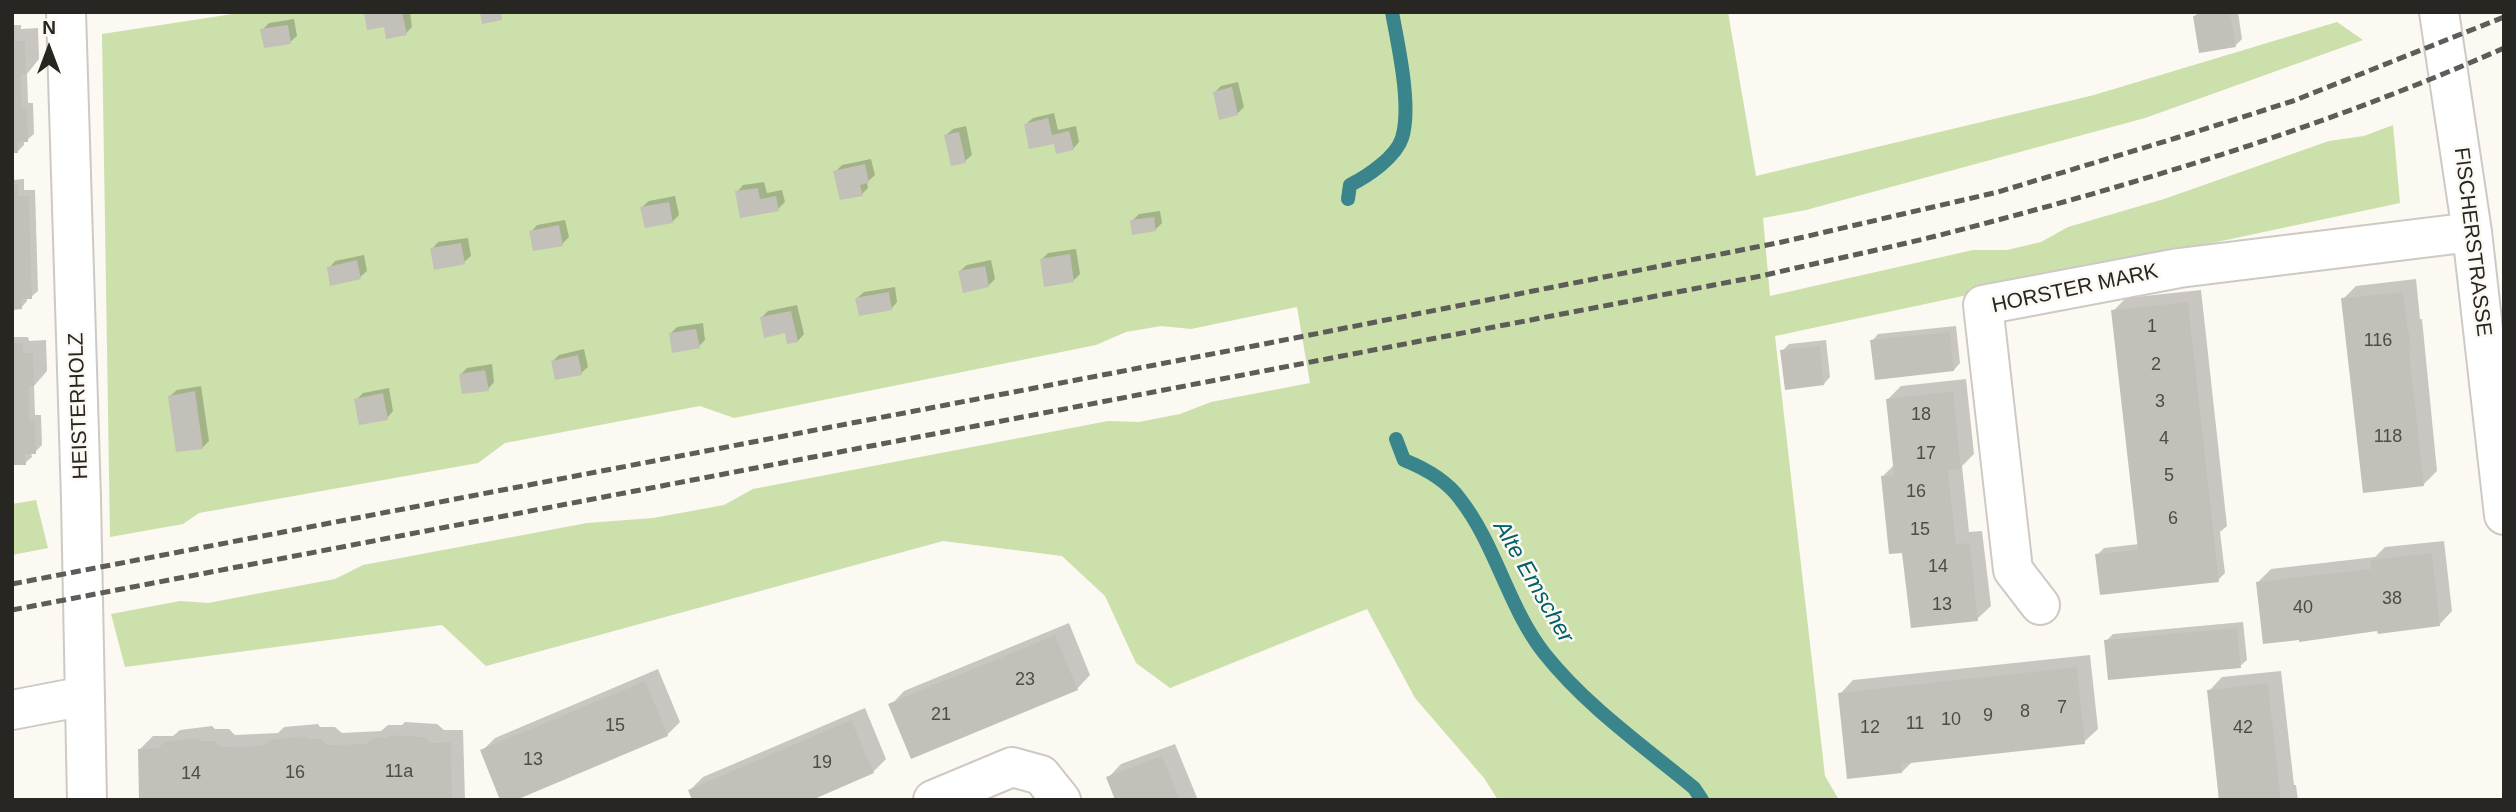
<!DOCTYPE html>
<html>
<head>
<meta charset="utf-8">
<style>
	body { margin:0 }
	#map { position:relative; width:2516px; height:812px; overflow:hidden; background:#fcf8f2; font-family:Helvetica,sans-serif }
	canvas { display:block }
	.frame { position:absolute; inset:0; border:14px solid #272623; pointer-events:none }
	.north { position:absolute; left:14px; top:14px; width:70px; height:70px; -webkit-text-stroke:5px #fcf8f2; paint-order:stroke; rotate:0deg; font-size:19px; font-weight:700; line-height:28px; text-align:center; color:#272623 }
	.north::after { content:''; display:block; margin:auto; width:24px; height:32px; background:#272623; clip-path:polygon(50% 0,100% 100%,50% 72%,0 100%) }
</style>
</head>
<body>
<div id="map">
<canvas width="2516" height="812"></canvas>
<div class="frame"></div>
<div class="north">N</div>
</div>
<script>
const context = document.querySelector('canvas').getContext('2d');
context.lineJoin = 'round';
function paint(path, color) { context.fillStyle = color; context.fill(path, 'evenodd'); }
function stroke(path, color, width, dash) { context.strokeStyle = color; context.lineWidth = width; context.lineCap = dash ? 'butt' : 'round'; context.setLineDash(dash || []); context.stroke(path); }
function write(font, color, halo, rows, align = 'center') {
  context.font = font + ' Helvetica,sans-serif'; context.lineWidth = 5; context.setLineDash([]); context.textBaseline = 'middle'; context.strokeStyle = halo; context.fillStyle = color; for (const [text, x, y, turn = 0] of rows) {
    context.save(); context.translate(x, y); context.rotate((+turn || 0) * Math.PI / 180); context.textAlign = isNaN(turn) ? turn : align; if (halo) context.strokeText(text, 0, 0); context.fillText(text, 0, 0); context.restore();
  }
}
paint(new Path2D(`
	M 246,12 L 1728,12 L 1756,176 L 2094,95 L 2337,22 L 2363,40 L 2145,118 L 1806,210 L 1763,218 L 1770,296 L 1973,250 L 2007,250 L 2041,242 L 2068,227 L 2164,199 L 2329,141 L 2364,136 L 2393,125 L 2400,203 L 1775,336 L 1825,776 L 1839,800 L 1498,800 L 1484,778 L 1415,698 L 1367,609 L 1170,688 L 1136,663 L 1105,596 L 1062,556 L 943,541 L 486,666 L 442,625 L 125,667 L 111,614 L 180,601 L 208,603 L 335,579 L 363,565 L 587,523 L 653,518 L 724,505 L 753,489 L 1108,421 L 1139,422 L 1180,414 L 1211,402 L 1310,383 L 1297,307 L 1191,329 L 1161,326 L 1126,332 L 1096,345 L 734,418 L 700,406 L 505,443 L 478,463 L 199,513 L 183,524 L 110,537 L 102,34 Z
	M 36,500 L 48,548 L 12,555 L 12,504 Z`), '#cbe0aa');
paint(new Path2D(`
	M 366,12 L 410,12 L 412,27 L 406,33 L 386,25 Z
	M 2199,12 L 2238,12 L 2242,39 L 2236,45 L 2195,16 Z
	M 294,19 L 297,36 L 290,42 L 262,30 L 269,23 Z
	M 12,25 L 21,25 L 21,29 L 38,28 L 39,59 L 27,74 L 28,103 L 33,103 L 34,134 L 27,140 L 24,140 L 24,145 L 17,152 L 12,152 Z
	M 1238,82 L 1244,107 L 1237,114 L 1215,92 L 1221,86 Z
	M 1054,113 L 1058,130 L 1076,126 L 1079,142 L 1073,149 L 1055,142 L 1026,124 L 1033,118 Z
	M 966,126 L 972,155 L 965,161 L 946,135 L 953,129 Z
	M 871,159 L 875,175 L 867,182 L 868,188 L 862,194 L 835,172 L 842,165 Z
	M 24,179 L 24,190 L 35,190 L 38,291 L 31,297 L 27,297 L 27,301 L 21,308 L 12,308 L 12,180 Z
	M 764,182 L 767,193 L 782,190 L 785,202 L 778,209 L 737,192 L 743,185 Z
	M 675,196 L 679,215 L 672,222 L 642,207 L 649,201 Z
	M 1160,211 L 1162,223 L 1155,230 L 1132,221 L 1139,214 Z
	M 565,220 L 569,237 L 562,244 L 531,232 L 537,225 Z
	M 468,238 L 471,256 L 464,262 L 432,249 L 438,242 Z
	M 1076,249 L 1080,274 L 1074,280 L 1042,259 L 1048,253 Z
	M 364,255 L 367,271 L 360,277 L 329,268 L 335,261 Z
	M 991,260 L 995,279 L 988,286 L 960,271 L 967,265 Z
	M 2416,279 L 2420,319 L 2422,319 L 2437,471 L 2423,485 L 2343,299 L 2356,286 Z
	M 895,287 L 897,302 L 891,309 L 857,298 L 864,292 Z
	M 2201,290 L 2227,526 L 2220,532 L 2225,573 L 2218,580 L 2097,555 L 2104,548 L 2139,544 L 2113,311 L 2126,298 Z
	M 797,305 L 804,334 L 798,341 L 786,331 L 762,317 L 768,311 Z
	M 703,323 L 705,340 L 699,346 L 670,334 L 677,327 Z
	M 1956,326 L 1960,363 L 1954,370 L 1872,341 L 1878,334 Z
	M 12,337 L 28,337 L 29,341 L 46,340 L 47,371 L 34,386 L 35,415 L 41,415 L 42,445 L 35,452 L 31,452 L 32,457 L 25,463 L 12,463 Z
	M 1826,340 L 1830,377 L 1824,384 L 1782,351 L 1789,344 Z
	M 584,349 L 588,367 L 581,373 L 553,361 L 559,355 Z
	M 492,364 L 494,382 L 488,389 L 460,375 L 467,368 Z
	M 1966,379 L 1974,454 L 1962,466 L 1965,494 L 1969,532 L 1982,531 L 1991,606 L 1977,619 L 1904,551 L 1882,477 L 1894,465 L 1888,399 L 1901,386 Z
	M 201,386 L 209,441 L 202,448 L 170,396 L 177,390 Z
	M 389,388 L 393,411 L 387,418 L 356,400 L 363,393 Z
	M 2444,541 L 2452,611 L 2439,625 L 2258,582 L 2271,569 L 2375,557 L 2385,547 Z
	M 2243,622 L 2247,660 L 2240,666 L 2106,641 L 2113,634 Z
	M 1069,623 L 1090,675 L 1077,689 L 891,705 L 904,691 Z
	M 2090,655 L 2098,729 L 2084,742 L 1913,761 L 1902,772 L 1840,694 L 1853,680 Z
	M 658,669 L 680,722 L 667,735 L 482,751 L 495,738 Z
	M 2281,671 L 2294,785 L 2296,785 L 2298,800 L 2219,800 L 2209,691 L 2222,677 Z
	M 865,708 L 886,759 L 873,772 L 690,790 L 703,777 Z
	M 405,722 L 437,724 L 444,730 L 463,730 L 465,800 L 141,800 L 139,750 L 153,736 L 173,736 L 180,730 L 212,726 L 215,729 L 229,729 L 235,735 L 278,733 L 284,727 L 318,724 L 320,727 L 335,727 L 342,733 L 381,731 L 388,725 L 402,725 Z
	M 1175,744 L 1198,800 L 1117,800 L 1108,778 L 1121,764 Z`), '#0003');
stroke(new Path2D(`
	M 1348,199 L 1350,185 C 1368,176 1396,157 1402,138 C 1412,106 1398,45 1392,12
	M 1396,439 L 1404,460 C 1424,468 1447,481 1460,499 C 1496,545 1508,607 1544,653 C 1586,706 1642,745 1694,788 L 1702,800`), '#3a848b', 14);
paint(new Path2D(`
	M 364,12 L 402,12 L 407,35 L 386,39 L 384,27 L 367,30 Z
	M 480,12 L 501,12 L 502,20 L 482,24 Z
	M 2212,12 L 2230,12 L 2236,47 L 2199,53 L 2193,16 Z
	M 288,25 L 291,44 L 264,48 L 260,29 Z
	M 12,31 L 15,31 L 15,41 L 25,41 L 26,74 L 21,74 L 21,82 L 22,109 L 27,109 L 28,142 L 18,142 L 18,153 L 12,153 Z
	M 1232,87 L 1238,115 L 1219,120 L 1213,92 Z
	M 1048,118 L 1052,135 L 1069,131 L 1074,150 L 1056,154 L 1054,144 L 1029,149 L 1024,124 Z
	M 959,132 L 966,163 L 951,166 L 944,135 Z
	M 865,164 L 869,183 L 860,185 L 863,196 L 840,200 L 833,171 Z
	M 12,185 L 18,185 L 18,196 L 29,196 L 32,299 L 21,299 L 22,309 L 12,310 Z
	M 758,188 L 760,199 L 776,196 L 779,211 L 740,218 L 735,191 Z
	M 669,202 L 673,223 L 645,228 L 640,207 Z
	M 1154,217 L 1156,231 L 1132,235 L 1130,220 Z
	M 559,225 L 563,246 L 533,251 L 529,231 Z
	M 461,243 L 465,264 L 434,270 L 430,248 Z
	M 1070,254 L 1074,282 L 1044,287 L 1040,259 Z
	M 357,260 L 361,279 L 330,286 L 327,267 Z
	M 985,266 L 989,287 L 963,293 L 958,271 Z
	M 889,292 L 892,310 L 859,316 L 855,298 Z
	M 2403,292 L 2408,332 L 2409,332 L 2411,350 L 2409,350 L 2424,486 L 2363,493 L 2341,298 Z
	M 2188,302 L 2219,582 L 2100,595 L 2095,554 L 2138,550 L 2111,310 Z
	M 791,311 L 798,342 L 787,344 L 785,333 L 764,338 L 760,317 Z
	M 696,329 L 700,348 L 672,353 L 669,333 Z
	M 1950,332 L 1954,371 L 1875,380 L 1870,340 Z
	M 12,343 L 23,343 L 23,353 L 33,353 L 34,386 L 29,386 L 29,421 L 35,421 L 36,454 L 25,454 L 26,465 L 12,465 Z
	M 1820,346 L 1824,385 L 1785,390 L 1780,350 Z
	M 578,355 L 582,375 L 555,380 L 551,361 Z
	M 485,370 L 489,391 L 462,394 L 459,374 Z
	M 195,391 L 203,449 L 176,452 L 168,396 Z
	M 1953,391 L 1961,469 L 1948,471 L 1952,508 L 1956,544 L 1970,543 L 1978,621 L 1911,628 L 1902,553 L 1889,554 L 1881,476 L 1894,475 L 1886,399 Z
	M 383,393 L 388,420 L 359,425 L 354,399 Z
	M 2432,553 L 2440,626 L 2378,634 L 2377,631 L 2299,642 L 2299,640 L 2263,644 L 2256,582 L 2371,569 L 2370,560 Z
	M 2237,628 L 2241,668 L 2108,680 L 2104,640 Z
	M 1055,635 L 1078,690 L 911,759 L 888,704 Z
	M 2077,667 L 2085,744 L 1901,764 L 1902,773 L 1847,779 L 1838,693 Z
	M 645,681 L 668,736 L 516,800 L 500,800 L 480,750 Z
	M 2268,683 L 2281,800 L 2219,800 L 2207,690 Z
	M 851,720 L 874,773 L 812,800 L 692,800 L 688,790 Z
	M 390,735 L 424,737 L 431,743 L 451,742 L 452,800 L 139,800 L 138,749 L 158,748 L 165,742 L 198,738 L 201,741 L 215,741 L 221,747 L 263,746 L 269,740 L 304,736 L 307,739 L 321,739 L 328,745 L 366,744 L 373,738 L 387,738 Z
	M 1162,756 L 1180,800 L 1115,800 L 1106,777 Z`), '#c3bfb9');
const minor = new Path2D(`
	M 66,12 L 81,499 L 87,800
	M 2439,12 L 2472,232 L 2504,515
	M 2040,605 L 2013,570 L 1983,305 L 2179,268 L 2472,232
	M 12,710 L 85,696
	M 933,800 L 1012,767 L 1041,775 L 1061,800`);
stroke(minor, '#cec9c4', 42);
stroke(minor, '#fff', 38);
stroke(new Path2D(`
	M 12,584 L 1259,345 L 1782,242 L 1998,192 L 2176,138 L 2293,101 L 2504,17
	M 12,610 L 1761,276 C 1825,261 1889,248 1952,232 C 2138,184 2328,126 2504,48`), '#5e5c59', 5, [10, 5]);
write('18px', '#4e4c48', null, [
	["1",2152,327],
	["116",2378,341],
	["2",2156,365],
	["3",2160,402],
	["18",1921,415],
	["118",2388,437],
	["4",2164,439],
	["17",1926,454],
	["5",2169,476],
	["16",1916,492],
	["6",2173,519],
	["15",1920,530],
	["14",1938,567],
	["38",2392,599],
	["13",1942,605],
	["40",2303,608],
	["23",1025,680],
	["7",2062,708],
	["8",2025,712],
	["21",941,715],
	["9",1988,716],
	["10",1951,720],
	["11",1915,724],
	["15",615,726],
	["12",1870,728],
	["42",2243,728],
	["13",533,760],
	["19",822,763],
	["11a",399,772],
	["16",295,773],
	["14",191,774]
]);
write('21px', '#272623', '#fcf8f2', [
	["FISCHERSTRASSE",2472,242,83],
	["HORSTER MARK",2075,289,-12],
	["HEISTERHOLZ",79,406,-92]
]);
write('italic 23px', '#006168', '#fcf8f2', [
	["Alte Emscher",1533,582,60]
]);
</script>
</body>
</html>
